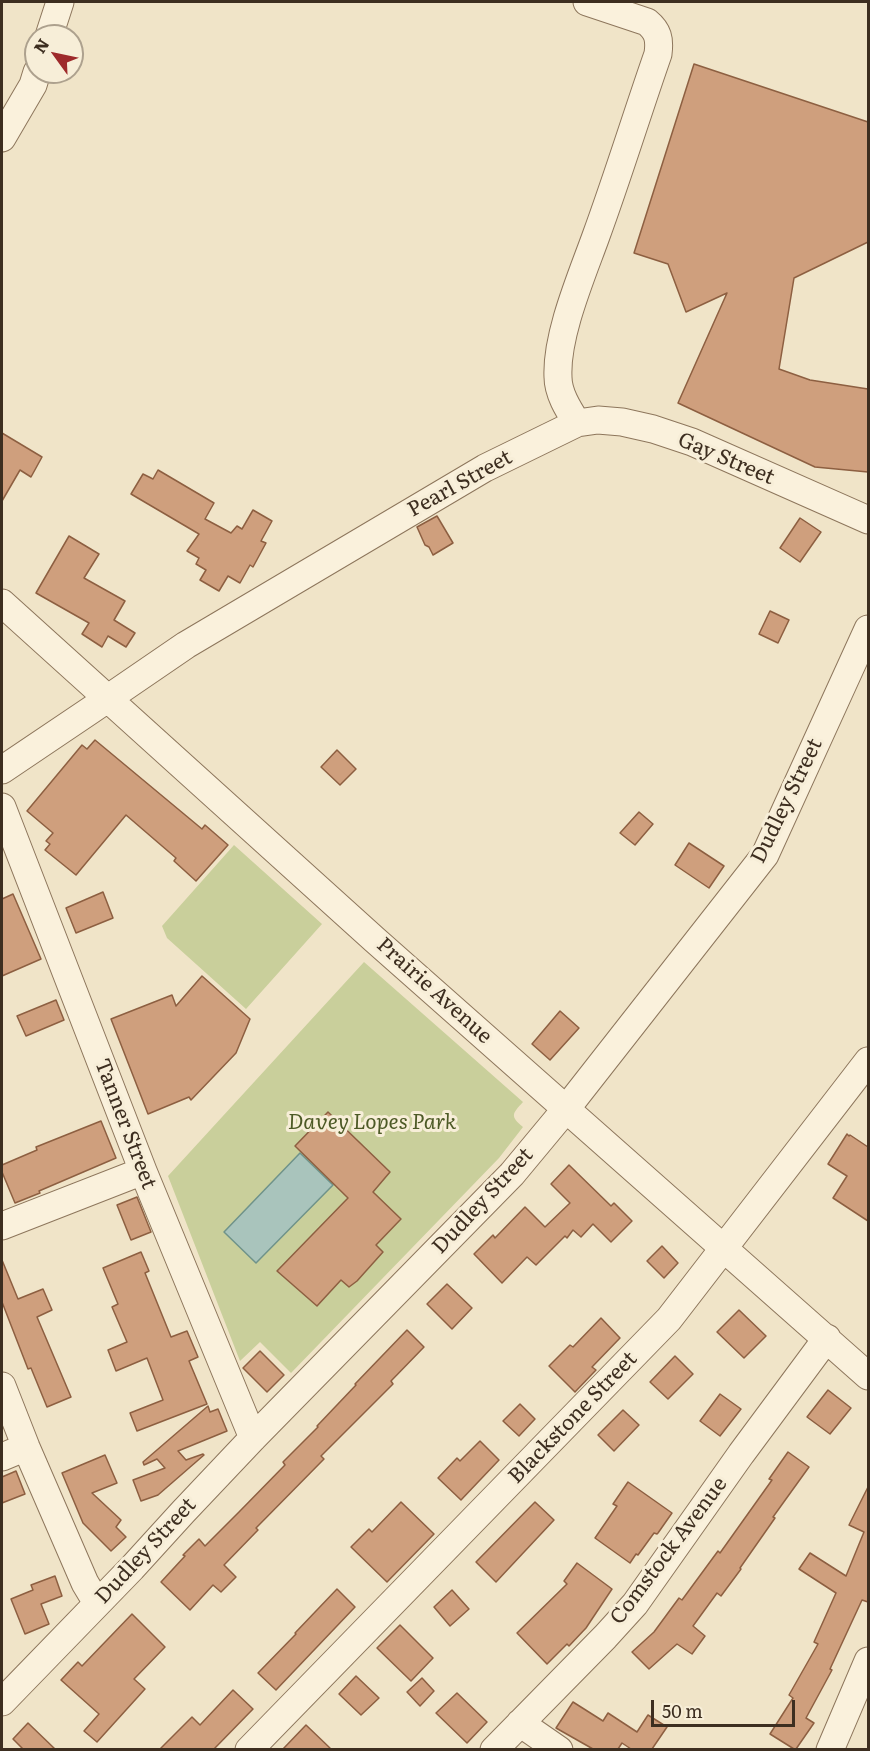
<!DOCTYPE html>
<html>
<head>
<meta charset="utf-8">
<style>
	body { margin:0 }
	#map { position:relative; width:870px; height:1751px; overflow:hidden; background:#f0e4c8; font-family:Literata,serif }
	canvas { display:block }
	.frame { position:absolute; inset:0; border:3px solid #3d2e20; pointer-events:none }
	.north { position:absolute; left:24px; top:24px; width:60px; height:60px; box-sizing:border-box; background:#f7eed8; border:2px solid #ada18e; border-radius:50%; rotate:303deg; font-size:16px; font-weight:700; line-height:24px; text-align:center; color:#3d2e20 }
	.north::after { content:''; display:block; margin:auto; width:21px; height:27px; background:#9e2a2b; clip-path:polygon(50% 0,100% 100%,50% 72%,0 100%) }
	.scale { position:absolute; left:651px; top:1700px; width:144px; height:27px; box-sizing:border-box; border:3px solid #3d2e20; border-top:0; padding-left:8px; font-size:18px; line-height:21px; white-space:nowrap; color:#3d2e20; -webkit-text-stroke:4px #f7eed8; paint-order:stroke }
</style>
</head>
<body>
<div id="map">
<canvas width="870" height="1751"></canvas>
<div class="frame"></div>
<div class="north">N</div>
<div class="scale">50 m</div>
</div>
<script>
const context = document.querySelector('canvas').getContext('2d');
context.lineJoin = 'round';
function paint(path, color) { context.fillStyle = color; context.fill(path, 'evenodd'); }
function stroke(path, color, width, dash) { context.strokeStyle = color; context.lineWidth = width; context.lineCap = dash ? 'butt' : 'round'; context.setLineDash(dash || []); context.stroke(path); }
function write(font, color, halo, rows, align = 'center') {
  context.font = font + ' Literata,serif'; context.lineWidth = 6; context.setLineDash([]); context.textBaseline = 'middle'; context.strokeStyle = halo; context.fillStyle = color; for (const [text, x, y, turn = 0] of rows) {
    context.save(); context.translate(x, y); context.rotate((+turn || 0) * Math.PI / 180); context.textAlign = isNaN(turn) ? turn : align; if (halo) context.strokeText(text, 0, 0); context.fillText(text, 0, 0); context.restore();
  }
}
paint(new Path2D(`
	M 234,845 L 322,924 L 246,1009 L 167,938 L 162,926 Z
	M 364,962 L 523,1102 C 512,1114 510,1116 523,1127 L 499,1158 L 291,1373 L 260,1342 L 240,1361 L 168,1176 Z`), '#c9cf9b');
const water = new Path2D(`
	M 300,1153 L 333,1185 L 256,1263 L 224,1232 Z`);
paint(water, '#a9c4bc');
stroke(water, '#6f938a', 1.5);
const building = new Path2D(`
	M 694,64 L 868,122 L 868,242 L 794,278 L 779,369 L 810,380 L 868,389 L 868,472 L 815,467 L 678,403 L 727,293 L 686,312 L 668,264 L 634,253 Z
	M 2,433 L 42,457 L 31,477 L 20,470 L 2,501 Z
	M 158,470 L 214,503 L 205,519 L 231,533 L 237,526 L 242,529 L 253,510 L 272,521 L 261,541 L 266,543 L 253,567 L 250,565 L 240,583 L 228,576 L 219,591 L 200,580 L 206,570 L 196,564 L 199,558 L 187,551 L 199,534 L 131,494 L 143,474 L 153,479 Z
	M 437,516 L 453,543 L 433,555 L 429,547 L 425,545 L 417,527 Z
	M 800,518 L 821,532 L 800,562 L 780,548 Z
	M 69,536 L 99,554 L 84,578 L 125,601 L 114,620 L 135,633 L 126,647 L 108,636 L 102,647 L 82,634 L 89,623 L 36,593 Z
	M 770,611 L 789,620 L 778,643 L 759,634 Z
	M 95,740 L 202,829 L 205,825 L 228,845 L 196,881 L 174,861 L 176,858 L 126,815 L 76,875 L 45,850 L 50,844 L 46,841 L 53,833 L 27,811 L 82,745 L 87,749 Z
	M 337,750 L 356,769 L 340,785 L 321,767 Z
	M 639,812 L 653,824 L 635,845 L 620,833 Z
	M 689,843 L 724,866 L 709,888 L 675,865 Z
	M 103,892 L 113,918 L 76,933 L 66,908 Z
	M 13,894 L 41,959 L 2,976 L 2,899 Z
	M 202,976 L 250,1019 L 236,1053 L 191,1100 L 189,1097 L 148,1114 L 111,1019 L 172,995 L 176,1006 Z
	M 56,1000 L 64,1020 L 26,1036 L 17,1016 Z
	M 560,1011 L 579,1028 L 550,1060 L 532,1044 Z
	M 328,1112 L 390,1172 L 373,1192 L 401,1219 L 376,1245 L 383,1252 L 357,1281 L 349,1287 L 341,1280 L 317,1306 L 277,1271 L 348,1198 L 295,1146 Z
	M 101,1121 L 116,1158 L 39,1191 L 40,1193 L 15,1203 L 2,1172 L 2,1165 L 37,1150 L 36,1147 Z
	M 847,1134 L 849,1136 L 850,1135 L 868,1147 L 868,1221 L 833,1198 L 847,1176 L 828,1164 Z
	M 569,1165 L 611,1206 L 614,1203 L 632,1221 L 611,1242 L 593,1224 L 581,1237 L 573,1230 L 567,1238 L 565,1236 L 536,1265 L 527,1257 L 502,1283 L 474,1254 L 493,1235 L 495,1238 L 525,1207 L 545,1227 L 570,1203 L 551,1184 Z
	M 137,1197 L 151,1232 L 131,1240 L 117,1205 Z
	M 662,1246 L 678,1263 L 664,1278 L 647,1261 Z
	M 141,1252 L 149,1271 L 145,1273 L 171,1337 L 187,1331 L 198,1357 L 189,1361 L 207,1404 L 137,1431 L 130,1413 L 163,1400 L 147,1358 L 116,1371 L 108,1350 L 127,1342 L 112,1307 L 118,1304 L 103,1268 Z
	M 2,1260 L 18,1299 L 43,1289 L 52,1310 L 37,1317 L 71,1397 L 47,1407 L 31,1368 L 28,1369 L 2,1302 Z
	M 447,1284 L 472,1308 L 452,1329 L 427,1304 Z
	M 739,1310 L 766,1336 L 744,1358 L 717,1332 Z
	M 601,1318 L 620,1338 L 592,1367 L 596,1370 L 575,1392 L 549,1366 L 570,1345 L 573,1347 Z
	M 407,1330 L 424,1347 L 391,1381 L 393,1384 L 321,1456 L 324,1459 L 256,1528 L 258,1530 L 224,1565 L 236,1577 L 221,1592 L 213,1585 L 190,1610 L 161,1582 L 185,1556 L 183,1555 L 199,1539 L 205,1546 L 239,1512 L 285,1465 L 283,1462 L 318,1427 L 317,1426 L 356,1385 L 355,1384 Z
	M 260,1351 L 284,1375 L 267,1392 L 243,1368 Z
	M 675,1356 L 693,1374 L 668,1399 L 650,1382 Z
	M 828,1390 L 851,1408 L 830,1434 L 807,1417 Z
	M 720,1394 L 741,1409 L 720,1436 L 700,1421 Z
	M 520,1404 L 535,1419 L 519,1436 L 503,1421 Z
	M 208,1406 L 210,1412 L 218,1409 L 227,1431 L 178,1451 L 186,1460 L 203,1454 L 204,1455 L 158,1495 L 141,1501 L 133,1480 L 165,1468 L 157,1459 L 144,1465 L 143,1462 Z
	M 623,1410 L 639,1425 L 614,1451 L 598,1435 Z
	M 480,1441 L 499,1460 L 461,1500 L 438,1478 L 457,1458 L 460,1461 Z
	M 788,1452 L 809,1467 L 773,1517 L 775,1518 L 740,1568 L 741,1569 L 721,1596 L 717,1593 L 693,1626 L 705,1636 L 692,1654 L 677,1644 L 649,1669 L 632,1652 L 654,1632 L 679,1598 L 682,1600 L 718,1551 L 720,1553 L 772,1480 L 769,1479 Z
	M 105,1455 L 117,1483 L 92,1493 L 121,1520 L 116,1527 L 126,1537 L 111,1551 L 83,1523 L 62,1473 Z
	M 16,1471 L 25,1494 L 2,1503 L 2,1477 Z
	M 628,1482 L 672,1513 L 658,1533 L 657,1534 L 654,1533 L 638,1555 L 636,1554 L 630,1563 L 595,1538 L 617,1506 L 613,1504 Z
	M 868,1487 L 868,1602 L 862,1600 L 830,1669 L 832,1670 L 806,1718 L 814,1723 L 796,1749 L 794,1749 L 770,1734 L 793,1698 L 789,1695 L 818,1644 L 814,1642 L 836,1593 L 799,1569 L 810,1553 L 846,1576 L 864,1532 L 849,1525 Z
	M 401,1502 L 434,1534 L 387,1582 L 351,1547 L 369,1529 L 372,1532 Z
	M 535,1502 L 554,1520 L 496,1582 L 476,1562 Z
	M 577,1563 L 612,1589 L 586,1628 L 569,1646 L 567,1644 L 547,1664 L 517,1633 L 567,1584 L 564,1581 Z
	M 55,1576 L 62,1596 L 41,1604 L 49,1624 L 25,1634 L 11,1599 L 33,1590 L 31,1585 Z
	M 337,1589 L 355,1607 L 276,1690 L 258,1673 L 296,1634 L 295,1633 Z
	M 452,1590 L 469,1609 L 450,1626 L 434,1607 Z
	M 132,1614 L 165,1647 L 134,1679 L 145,1689 L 97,1742 L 84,1731 L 99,1714 L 61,1680 L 78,1662 L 82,1666 Z
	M 400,1625 L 433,1658 L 411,1681 L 377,1648 Z
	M 356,1676 L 379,1698 L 361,1715 L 339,1694 Z
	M 422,1678 L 434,1691 L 420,1706 L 407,1692 Z
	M 233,1690 L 253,1709 L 214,1749 L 160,1749 L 192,1717 L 200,1725 Z
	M 457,1693 L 487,1722 L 467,1743 L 436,1713 Z
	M 573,1702 L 603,1721 L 608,1713 L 637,1732 L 648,1715 L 667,1727 L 652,1749 L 631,1749 L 622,1743 L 618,1749 L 593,1749 L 556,1728 Z
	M 28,1723 L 55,1749 L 23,1749 L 13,1739 Z
	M 306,1725 L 331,1749 L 283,1749 Z`);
paint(building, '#cf9f7d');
stroke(building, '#8d5f41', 1.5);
const minor = new Path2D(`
	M 49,36 L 60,2
	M 2,138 L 33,85 L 37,72
	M 577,423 C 568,409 558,393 558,377 C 556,335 582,275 596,236 C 618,176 637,114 658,54 C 660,39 658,31 647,22 L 587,2
	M 2,603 L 375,940 L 868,1376
	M 2,770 L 91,710 L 186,645 L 485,468 L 577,423 L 598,420 L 622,422 L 653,429 L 692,442 L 868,520
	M 2,807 L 143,1171 L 253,1438
	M 2,1226 L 143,1171
	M 2,1386 L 26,1447 L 85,1583 L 97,1603
	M 2,1457 L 26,1447
	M 2,1702 L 132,1568 L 183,1512 L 253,1438 L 512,1174 L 566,1109 L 765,855 L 868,629
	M 520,1723 L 559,1750
	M 249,1750 L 669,1319 L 868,1061
	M 494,1750 L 605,1637 L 635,1604 L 741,1454 L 827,1338
	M 830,1750 L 868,1661`);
stroke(minor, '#8d765c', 29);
stroke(minor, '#faf1dc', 27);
write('21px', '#3d2e20', '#f7eed8', [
	["Gay Street",726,459,23],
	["Pearl Street",460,484,-29],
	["Dudley Street",787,801,-64],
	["Prairie Avenue",434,991,42],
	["Tanner Street",125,1124,69],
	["Dudley Street",483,1201,-47],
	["Blackstone Street",573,1418,-46],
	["Dudley Street",146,1551,-47],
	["Comstock Avenue",669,1551,-53]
]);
write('italic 21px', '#4d5a26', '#f7eed8', [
	["Davey Lopes Park",372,1123]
]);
</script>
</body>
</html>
